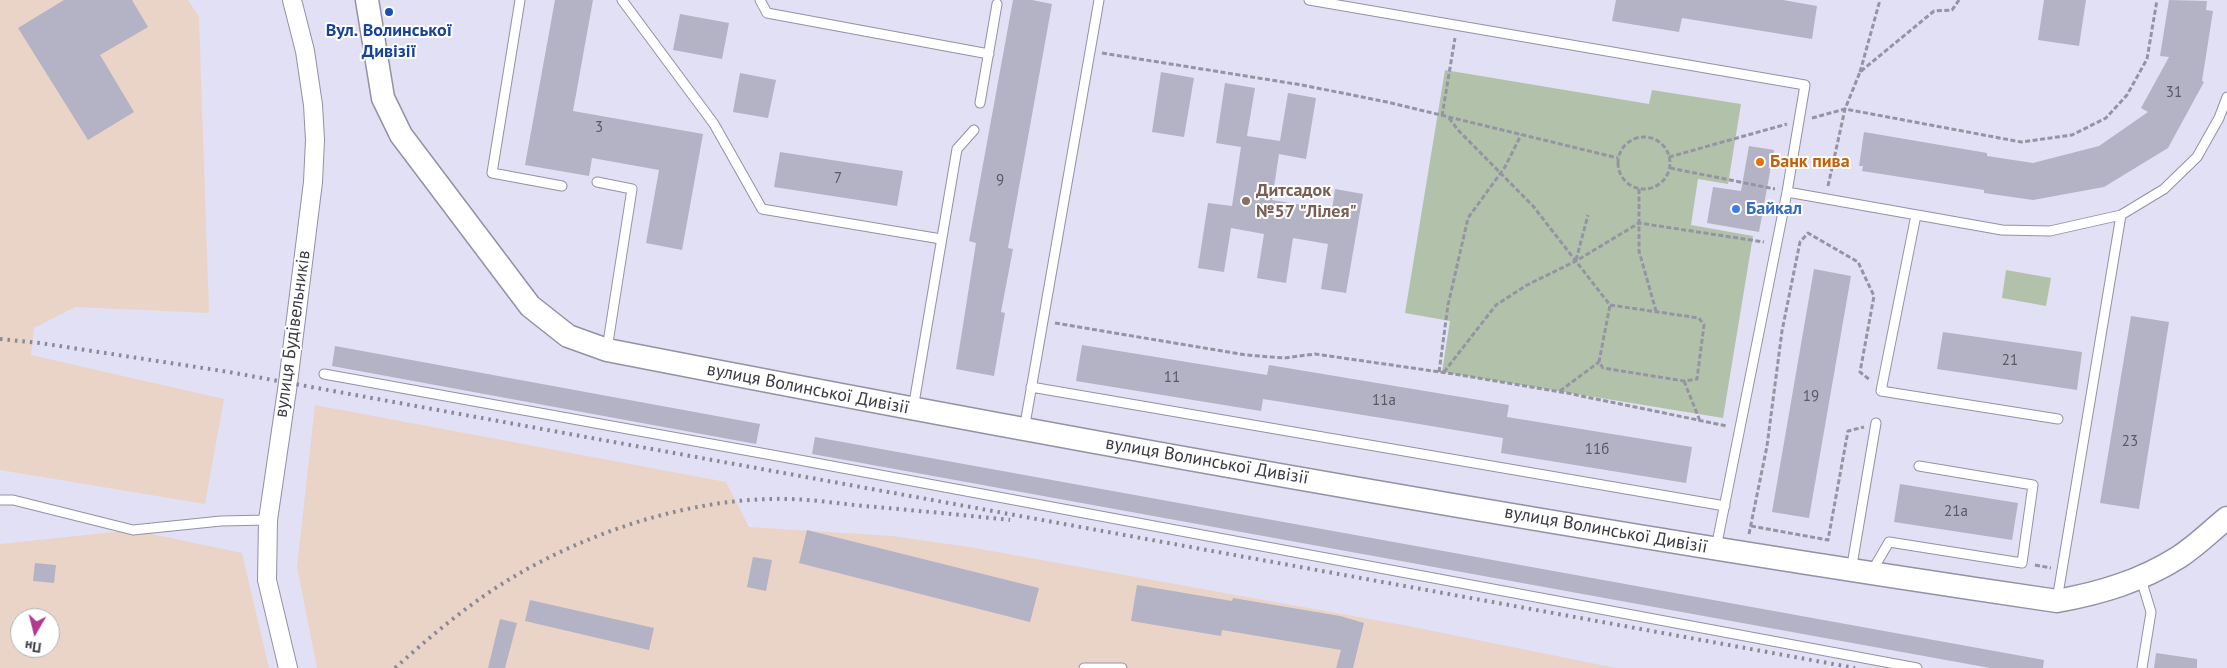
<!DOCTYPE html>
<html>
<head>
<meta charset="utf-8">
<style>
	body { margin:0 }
	#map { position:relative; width:2227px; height:668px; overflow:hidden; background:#e2e0f4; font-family:"PT Sans",sans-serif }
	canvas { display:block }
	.north { position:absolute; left:10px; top:608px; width:50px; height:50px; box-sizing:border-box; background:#fff; border:1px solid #b1b0b3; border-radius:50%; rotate:188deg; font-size:14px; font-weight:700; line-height:20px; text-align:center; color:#3b3a42 }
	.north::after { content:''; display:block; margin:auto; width:18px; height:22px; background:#b13b92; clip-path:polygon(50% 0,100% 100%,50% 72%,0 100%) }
</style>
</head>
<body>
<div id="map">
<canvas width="2227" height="668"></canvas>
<div class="north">Пн</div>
</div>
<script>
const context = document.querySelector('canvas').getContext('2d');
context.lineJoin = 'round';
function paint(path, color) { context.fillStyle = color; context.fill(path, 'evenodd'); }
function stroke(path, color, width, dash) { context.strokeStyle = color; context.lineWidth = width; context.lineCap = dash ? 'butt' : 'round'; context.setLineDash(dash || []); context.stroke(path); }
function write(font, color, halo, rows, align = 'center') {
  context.font = font + ' "PT Sans",sans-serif'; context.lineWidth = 4; context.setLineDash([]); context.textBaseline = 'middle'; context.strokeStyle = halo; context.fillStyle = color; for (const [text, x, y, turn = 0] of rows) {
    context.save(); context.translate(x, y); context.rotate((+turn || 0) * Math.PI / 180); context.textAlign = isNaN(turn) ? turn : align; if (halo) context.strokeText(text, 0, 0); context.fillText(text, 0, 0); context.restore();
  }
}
paint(new Path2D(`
	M 0,0 L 188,0 L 199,17 L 209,313 L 75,307 L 34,328 L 31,355 L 224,399 L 205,504 L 0,470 Z
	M 315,405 L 726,482 L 749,527 L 892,536 L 969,547 L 1403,625 L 1616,668 L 317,668 L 297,567 Z
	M 133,530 L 242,553 L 269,668 L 0,668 L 0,544 ZM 20,618 L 50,618 L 50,648 L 20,648 Z`), '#ead4c7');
paint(new Path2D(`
	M 1445,70 L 1649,104 L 1652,90 L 1741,104 L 1728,184 L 1698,179 L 1691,225 L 1753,236 L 1723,418 L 1442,372 L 1450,321 L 1405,313 Z
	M 2006,270 L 2051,278 L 2046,306 L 2002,298 Z`), '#b2c2aa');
paint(new Path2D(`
	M 64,0 L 132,0 L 148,27 L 100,55 L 134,112 L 88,140 L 18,28 Z
	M 555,0 L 593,0 L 573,111 L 703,134 L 682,250 L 646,243 L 659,170 L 592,158 L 589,176 L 525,165 Z
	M 1013,0 L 1032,0 L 1052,4 L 1008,248 L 1013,249 L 1001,312 L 1005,313 L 994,376 L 956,369 L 976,243 L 969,241 Z
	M 1616,0 L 1783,0 L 1817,6 L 1812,39 L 1682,18 L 1679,32 L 1612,21 Z
	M 2044,0 L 2086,0 L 2079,46 L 2038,40 Z
	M 2169,0 L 2207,1 L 2206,10 L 2213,11 L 2202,81 L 2204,82 L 2168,148 L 2104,187 L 2033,200 L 1984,193 L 1984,190 L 1862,171 L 1863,166 L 1859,166 L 1864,132 L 1987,153 L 1987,156 L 2033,163 L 2099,146 L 2148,112 L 2141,108 L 2169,57 L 2160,56 Z
	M 680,14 L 729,23 L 722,59 L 673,50 Z
	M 1161,72 L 1194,78 L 1184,137 L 1152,132 Z
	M 740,73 L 776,80 L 768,118 L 733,112 Z
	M 1225,83 L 1255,88 L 1247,136 L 1280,141 L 1288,93 L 1316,98 L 1306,159 L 1279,154 L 1272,200 L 1332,210 L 1335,189 L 1363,194 L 1346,293 L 1321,289 L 1328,244 L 1293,238 L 1286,283 L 1257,278 L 1264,234 L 1231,228 L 1224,272 L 1198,268 L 1208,203 L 1232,206 L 1241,147 L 1216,143 Z
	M 1749,146 L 1774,150 L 1759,232 L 1707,223 L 1713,187 L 1741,191 Z
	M 780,152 L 903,171 L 897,206 L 774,187 Z
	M 1814,269 L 1851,276 L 1809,518 L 1772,512 Z
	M 2131,316 L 2169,322 L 2139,509 L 2100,503 Z
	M 1943,332 L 2082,352 L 2077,390 L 1937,369 Z
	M 1082,345 L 1267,375 L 1269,365 L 1509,405 L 1507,417 L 1692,447 L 1686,483 L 1501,453 L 1503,438 L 1413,423 L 1263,399 L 1261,411 L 1076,381 Z
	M 335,346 L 760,424 L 756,444 L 332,366 Z
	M 815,437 L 2044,660 L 2043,668 L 1990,668 L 812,454 Z
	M 1900,484 L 2018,503 L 2012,540 L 1894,522 Z
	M 807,530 L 1039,588 L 1030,622 L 799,563 Z
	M 753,557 L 772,560 L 766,591 L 747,587 Z
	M 35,563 L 56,565 L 54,583 L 33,581 Z
	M 1137,585 L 1232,601 L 1233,598 L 1340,616 L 1364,623 L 1353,668 L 1336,668 L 1341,650 L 1222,630 L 1221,636 L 1131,621 Z
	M 530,600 L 654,628 L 649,650 L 525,621 Z
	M 500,619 L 517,623 L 505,668 L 488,668 Z
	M 2156,653 L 2197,659 L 2197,668 L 2154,668 Z`), '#b4b2c5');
const service = new Path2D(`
	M 520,0 L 492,173 L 562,186
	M 622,0 L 714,124 L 762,209 L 941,239
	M 760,0 L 767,13 L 989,54
	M 1309,0 L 1805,85 L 1787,192 L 1716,548
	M 980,103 L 997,4
	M 597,182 L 632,189 L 607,349
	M 1787,192 L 2002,230 L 2050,231 L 2121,215
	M 1916,215 L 1881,391 L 2058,419
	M 324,374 L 794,459 L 1917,668
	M 1031,387 L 1725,506
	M 913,409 L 957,149 L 974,130
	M 1024,430 L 1099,0
	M 0,500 L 13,500 L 133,530 L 221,521 L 268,520
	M 1851,571 L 1876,423
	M 1872,571 L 1889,542 L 2022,563 L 2033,485 L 1919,466
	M 2141,579 L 2151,612 L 2142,668
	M 2057,600 L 2121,215 L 2164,189 L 2197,157 L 2219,118 L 2227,97
	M 1084,668 L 1122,668`);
const minor = new Path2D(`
	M 288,668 L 267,580 L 268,520 L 288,383 L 313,182 L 315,140 L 313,105 L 305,51 L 292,0`);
const tertiary = new Path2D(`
	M 367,0 L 383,98 L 401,135 L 530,306 L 568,336 L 607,350 C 1089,444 1572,530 2057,601 C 2101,593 2141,581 2179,557 C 2196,546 2211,531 2227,518`);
stroke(service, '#9391a4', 11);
stroke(minor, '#9391a4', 20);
stroke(tertiary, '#9391a4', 25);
stroke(new Path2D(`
	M 1102,53 L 1302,85 L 1387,102 L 1618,158
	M 1860,72 L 1880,0
	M 1442,116 L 1455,38
	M 1449,118 L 1458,130 L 1533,206 L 1610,305
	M 1812,118 L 1845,109 L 2021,142 L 2072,135 L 2106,118 L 2127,95 L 2147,59 L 2157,0
	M1618 163a26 26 0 1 1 52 0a26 26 0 1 1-52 0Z
	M 1669,157 L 1787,124
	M 1670,168 L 1775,189
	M 1828,186 L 1845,109 L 1860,72 L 1934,11 L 1952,10 L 1959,0
	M 1639,189 L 1639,251 L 1656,311
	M 1576,260 L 1588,215
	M 1610,305 L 1699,318 L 1704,325 L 1697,379 L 1684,381 L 1603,368 L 1599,362 Z
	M 1055,323 L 1246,355 L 1284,358 L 1315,354 L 1454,374 L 1567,393 L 1727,426
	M 1439,372 L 1448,305 L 1468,218 L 1505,167 L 1521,135
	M 1444,372 L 1496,305 L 1527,285 L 1576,261 L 1639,223 L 1764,242
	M 1684,381 L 1700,421
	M 1560,391 L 1599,362
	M 1751,526 L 1828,540 L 1848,431 L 1864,427
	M 1749,534 L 1767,446 L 1782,331 L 1800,242 L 1808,233 L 1858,262 L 1874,296 L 1860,372 L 1870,380
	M 2035,565 L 2051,568`), '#9594a2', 3, [5, 2.5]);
stroke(service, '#fff', 9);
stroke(minor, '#fff', 18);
stroke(tertiary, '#fff', 22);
stroke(new Path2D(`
	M 0,339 L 40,343 L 229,372 L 1855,668
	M 395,668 C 432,635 472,601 515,576 C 589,532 687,500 773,499 C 803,498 834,503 864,506 C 912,510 961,515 1010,520`), '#898895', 4, [2.5, 5]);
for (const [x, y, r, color] of [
	[389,12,5,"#1a4fb4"],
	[1760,162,5,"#e8710a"],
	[1246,201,5,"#8d6e63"],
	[1736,209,5,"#3f7fe0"]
]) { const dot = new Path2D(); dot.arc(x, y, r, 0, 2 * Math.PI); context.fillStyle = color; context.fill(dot); stroke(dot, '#fff', 2); }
write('15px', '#595863', null, [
	["31",2174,93],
	["3",599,128],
	["7",838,179],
	["9",1000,181],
	["21",2010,361],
	["11",1172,378],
	["19",1811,397],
	["11а",1384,401],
	["23",2130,442],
	["11б",1597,450],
	["21а",1956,512]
]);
write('bold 18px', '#164399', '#fff', [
	["Вул. Волинської",389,31],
	["Дивізії",389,52]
]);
write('bold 18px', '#c56008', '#fff', [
	["Банк пива",1770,162]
], 'left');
write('bold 18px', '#785e54', '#fff', [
	["Дитсадок",1256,191],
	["№57 \"Лілея\"",1256,212]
], 'left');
write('bold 18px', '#366cbe', '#fff', [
	["Байкал",1746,209]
], 'left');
write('18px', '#3b3a42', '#fff', [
	["вулиця Будівельників",293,334,-82],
	["вулиця Волинської Дивізії",808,389,11],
	["вулиця Волинської Дивізії",1207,461,10],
	["вулиця Волинської Дивізії",1606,530,10]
]);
</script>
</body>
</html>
